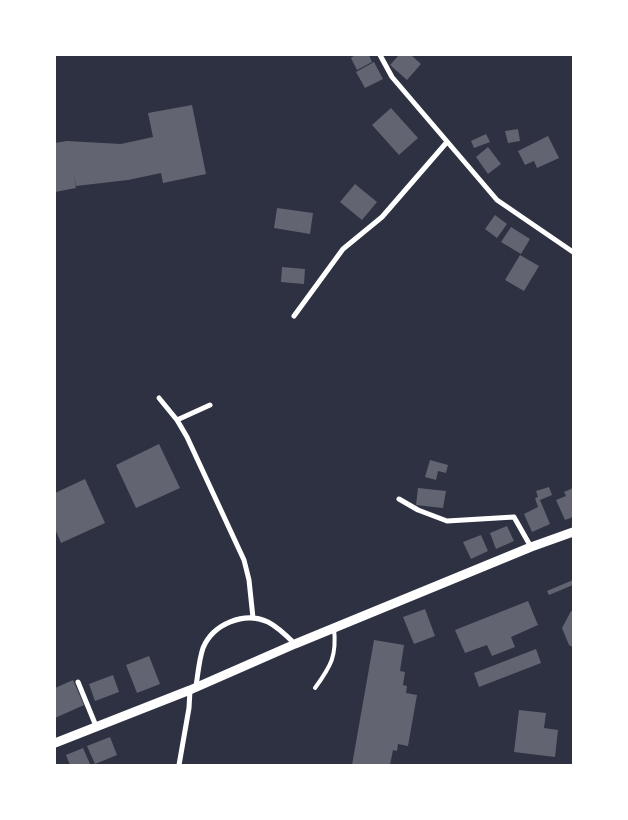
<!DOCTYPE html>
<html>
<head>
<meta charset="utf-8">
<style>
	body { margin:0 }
	#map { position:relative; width:628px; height:820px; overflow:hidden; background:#2d3142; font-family:Barlow,sans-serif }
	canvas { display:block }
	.frame { position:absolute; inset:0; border:56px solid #fff; pointer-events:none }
</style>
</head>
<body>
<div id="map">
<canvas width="628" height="820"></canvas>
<div class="frame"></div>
</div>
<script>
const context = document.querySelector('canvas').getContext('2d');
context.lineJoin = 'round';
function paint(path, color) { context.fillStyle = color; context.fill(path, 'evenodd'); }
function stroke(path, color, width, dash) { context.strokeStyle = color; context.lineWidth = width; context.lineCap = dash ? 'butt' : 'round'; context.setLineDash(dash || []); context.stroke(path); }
paint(new Path2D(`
	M 355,55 L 369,55 L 372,62 L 357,70 L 351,58 Z
	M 399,55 L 411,55 L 421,64 L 407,80 L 390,65 Z
	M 374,62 L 383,79 L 365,88 L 356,72 Z
	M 192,105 L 206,174 L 163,183 L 161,173 L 128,180 L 76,186 L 73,171 L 76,188 L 55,192 L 55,143 L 67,141 L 121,144 L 153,137 L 148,113 Z
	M 391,108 L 418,138 L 399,155 L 372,125 Z
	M 518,129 L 520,141 L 508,143 L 505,131 Z
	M 486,134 L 490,142 L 474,148 L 471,141 Z
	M 548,136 L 559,158 L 537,168 L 534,161 L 525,165 L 518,151 Z
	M 488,147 L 501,164 L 488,174 L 476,157 Z
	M 355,184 L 377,202 L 362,220 L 340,202 Z
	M 277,208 L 313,213 L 310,234 L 274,228 Z
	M 495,215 L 507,224 L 497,238 L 485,229 Z
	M 511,227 L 530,239 L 521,254 L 501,242 Z
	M 520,255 L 539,266 L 524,291 L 505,280 Z
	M 282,267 L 305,269 L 304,284 L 281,282 Z
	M 159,444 L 180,488 L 136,508 L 116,465 Z
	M 430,460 L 448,465 L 446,473 L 438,471 L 436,480 L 425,477 Z
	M 85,479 L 105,523 L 61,543 L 55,529 L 55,493 Z
	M 549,487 L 552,495 L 540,500 L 550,524 L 532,532 L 524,514 L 538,507 L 535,498 L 538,497 L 536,491 Z
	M 418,488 L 446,491 L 443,508 L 416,505 Z
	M 573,488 L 573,517 L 565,520 L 556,500 L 566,496 L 564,492 Z
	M 507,526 L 514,541 L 496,549 L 490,533 Z
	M 481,535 L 488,551 L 471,559 L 463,542 Z
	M 573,580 L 573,585 L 549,595 L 547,591 Z
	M 528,601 L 538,625 L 511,637 L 515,647 L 492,656 L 487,645 L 465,653 L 455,630 Z
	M 425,609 L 435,636 L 414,644 L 403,617 Z
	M 571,611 L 573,612 L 573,647 L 569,645 L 562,628 Z
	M 374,640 L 404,645 L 400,671 L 405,672 L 403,685 L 407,686 L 406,693 L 417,695 L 408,746 L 398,744 L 397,751 L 393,750 L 390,765 L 352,765 Z
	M 536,649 L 541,663 L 479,687 L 474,673 Z
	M 149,656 L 160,684 L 137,693 L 126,665 Z
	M 113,675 L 119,692 L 95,701 L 89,684 Z
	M 73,680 L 84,705 L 55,718 L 55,688 Z
	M 519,710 L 546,713 L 544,728 L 558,730 L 555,757 L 514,752 Z
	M 110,737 L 117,755 L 95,764 L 87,746 Z
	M 83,748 L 90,764 L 70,765 L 66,755 Z`), '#626471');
stroke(new Path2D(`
	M 315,688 C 331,666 337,656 334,628`), '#fff', 4);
stroke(new Path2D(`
	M 380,55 L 392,77 L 497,200 L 573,252
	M 294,316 L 343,249 L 382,217 L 447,142
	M 159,398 L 177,420 L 187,437 L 244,560 L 249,580 L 253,618
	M 177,420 L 210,405
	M 399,499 L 418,510 L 447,521 L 514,517 L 531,547
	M 78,682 L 96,726
	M 196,686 C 198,674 199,660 203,648 C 213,624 244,611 268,622 C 278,627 287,636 295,644
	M 179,765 L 189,708 L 190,690`), '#fff', 5);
stroke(new Path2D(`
	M 55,743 L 190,690 L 295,644 L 531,547 L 573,532`), '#fff', 9);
</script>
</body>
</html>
